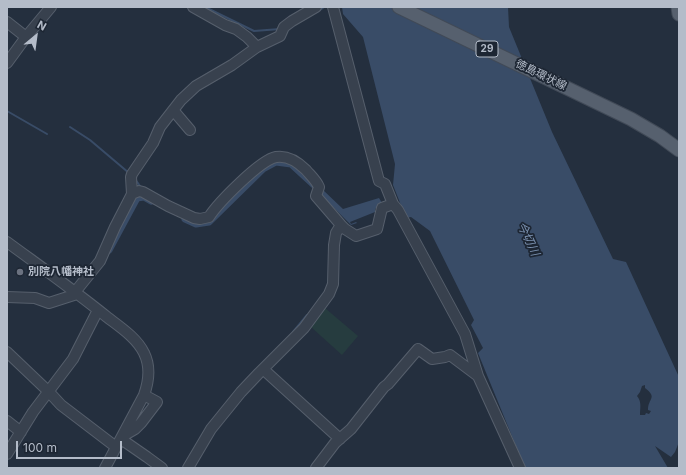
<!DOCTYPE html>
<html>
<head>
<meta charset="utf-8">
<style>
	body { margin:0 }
	#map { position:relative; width:686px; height:475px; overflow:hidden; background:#242f3e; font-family:Inter,sans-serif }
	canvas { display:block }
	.frame { position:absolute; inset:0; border:8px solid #b4bcc9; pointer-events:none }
	.north { position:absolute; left:16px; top:16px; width:40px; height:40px; -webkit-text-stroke:3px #1d2633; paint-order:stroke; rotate:29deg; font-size:11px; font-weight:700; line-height:16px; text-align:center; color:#b4bcc9 }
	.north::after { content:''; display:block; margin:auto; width:14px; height:18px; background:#b4bcc9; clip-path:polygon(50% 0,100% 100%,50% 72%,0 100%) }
	.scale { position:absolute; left:16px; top:441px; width:106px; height:18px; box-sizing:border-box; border:2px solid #b4bcc9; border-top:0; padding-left:5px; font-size:12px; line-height:14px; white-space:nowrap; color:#b4bcc9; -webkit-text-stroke:3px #1d2633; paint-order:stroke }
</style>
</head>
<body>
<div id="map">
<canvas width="686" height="475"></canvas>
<div class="frame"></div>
<div class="north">N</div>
<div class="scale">100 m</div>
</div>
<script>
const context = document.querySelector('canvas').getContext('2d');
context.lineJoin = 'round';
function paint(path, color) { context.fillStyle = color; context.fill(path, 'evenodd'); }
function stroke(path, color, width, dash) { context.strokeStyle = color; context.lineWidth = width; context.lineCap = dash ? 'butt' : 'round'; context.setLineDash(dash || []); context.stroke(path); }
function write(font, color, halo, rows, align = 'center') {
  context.font = font + ' Inter,"Noto Sans JP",sans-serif'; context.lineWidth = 3.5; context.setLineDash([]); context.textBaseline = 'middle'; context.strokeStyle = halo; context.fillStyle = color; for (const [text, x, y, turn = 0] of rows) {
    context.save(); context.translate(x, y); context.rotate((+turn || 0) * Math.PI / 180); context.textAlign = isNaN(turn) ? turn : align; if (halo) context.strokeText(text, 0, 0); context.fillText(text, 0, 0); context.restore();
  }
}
paint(new Path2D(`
	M 325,308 L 358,336 L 342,355 L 311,327 Z`), '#263c3f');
paint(new Path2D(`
	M 342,7 L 508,7 L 509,27 L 552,132 L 613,259 L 626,262 L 679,377 L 679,442 L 675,452 L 671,457 L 655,446 L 668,468 L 525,468 L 478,353 L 483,348 L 471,325 L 474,320 L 430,231 L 411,217 L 406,218 L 393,185 L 395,164 L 363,37 L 343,14 ZM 645,385 L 645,388 C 658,398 648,398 648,410 L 651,411 L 649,414 L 646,413 L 645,415 L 640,415 C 640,408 642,402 637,396 L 640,392 L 642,386 Z
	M 322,189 L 343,209 L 379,198 L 382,203 L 375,209 L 375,212 L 350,222 L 351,224 L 356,222 L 357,223 L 351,225 L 320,194 Z`), '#394c67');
stroke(new Path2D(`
	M 205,7 L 254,31 L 280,29
	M 320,10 L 324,7
	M 7,111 L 47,134
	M 70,127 L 90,140 L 129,173
	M 135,179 L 140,186 L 141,189
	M 293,332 L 307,315`), '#394c67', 2);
stroke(new Path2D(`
	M 185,219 L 196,224 L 209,222 L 263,169 L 276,162 L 291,164 L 315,186
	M 109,250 L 137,198 L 144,197 L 151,201`), '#394c67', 7);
const minor = new Path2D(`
	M 193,7 L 225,25 L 236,29 L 247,37 L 257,47
	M 333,7 L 379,181 L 385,184 L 393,204 L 398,210 L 465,334 L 478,376 L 520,468
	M 7,22 L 26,37
	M 7,63 L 26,37 L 51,7
	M 173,110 L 190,130
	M 132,194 L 139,191 L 143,192 L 168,206 L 194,218 L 200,219 L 209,217 C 218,203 260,160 276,157 C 288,155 298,162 306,170 C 311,176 316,180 319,187 L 316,196 L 341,225 L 336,233 L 334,245 L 333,284 L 329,294 L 304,328 L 259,373 L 241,392 L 211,429 L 188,468
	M 341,225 L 345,229 L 356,236 L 377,229 L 382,208 L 393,204
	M 7,242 C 41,267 75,291 107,317 C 120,327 137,338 144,353 C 151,367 149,381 144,395 L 105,468
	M 75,292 L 100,261 L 115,227 L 132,194 L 131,177 L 132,174 L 153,143 L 160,127 L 181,100 L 196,86 L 232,65 L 257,47 L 280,36 L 284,27 L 292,21 L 316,7
	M 7,297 L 35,298 L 49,303 L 77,294
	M 7,352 L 49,392 L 61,405 L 116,447
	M 263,369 L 340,439
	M 7,421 L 21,432
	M 123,436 L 135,429 L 141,423 L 157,402 L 144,395
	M 121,439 L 147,457 L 162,468
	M 7,454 L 33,412 L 73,359 L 98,310
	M 316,468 L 335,443 L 351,429 L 384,387 L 388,384 L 418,349 L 432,359 L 445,357 L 450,355 L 478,376`);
const major = new Path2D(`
	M 399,7 L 631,119 L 660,136 L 679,150
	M 678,7 L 679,14`);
stroke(minor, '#565f6c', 12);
stroke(major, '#414a57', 15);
stroke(minor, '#38414e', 10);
stroke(major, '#56606e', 13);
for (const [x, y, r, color] of [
	[20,272,4,"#6b7280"]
]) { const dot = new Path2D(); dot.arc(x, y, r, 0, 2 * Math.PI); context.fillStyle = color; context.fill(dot); stroke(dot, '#1d2633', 1.5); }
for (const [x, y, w] of [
	[487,49,22]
]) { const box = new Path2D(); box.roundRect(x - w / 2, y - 8, w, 16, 3); context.fillStyle = '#1d2633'; context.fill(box); stroke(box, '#b4bcc9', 1); }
write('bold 10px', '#b4bcc9', null, [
	["29",487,49]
]);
write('11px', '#b4bcc9', '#1d2633', [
	["徳島環状線",541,75,26]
]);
write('bold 11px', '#b4bcc9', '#1d2633', [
	["別院八幡神社",28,272]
], 'left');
write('italic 12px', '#7c92b1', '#1d2633', [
	["今切川",528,239,65]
]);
</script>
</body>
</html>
